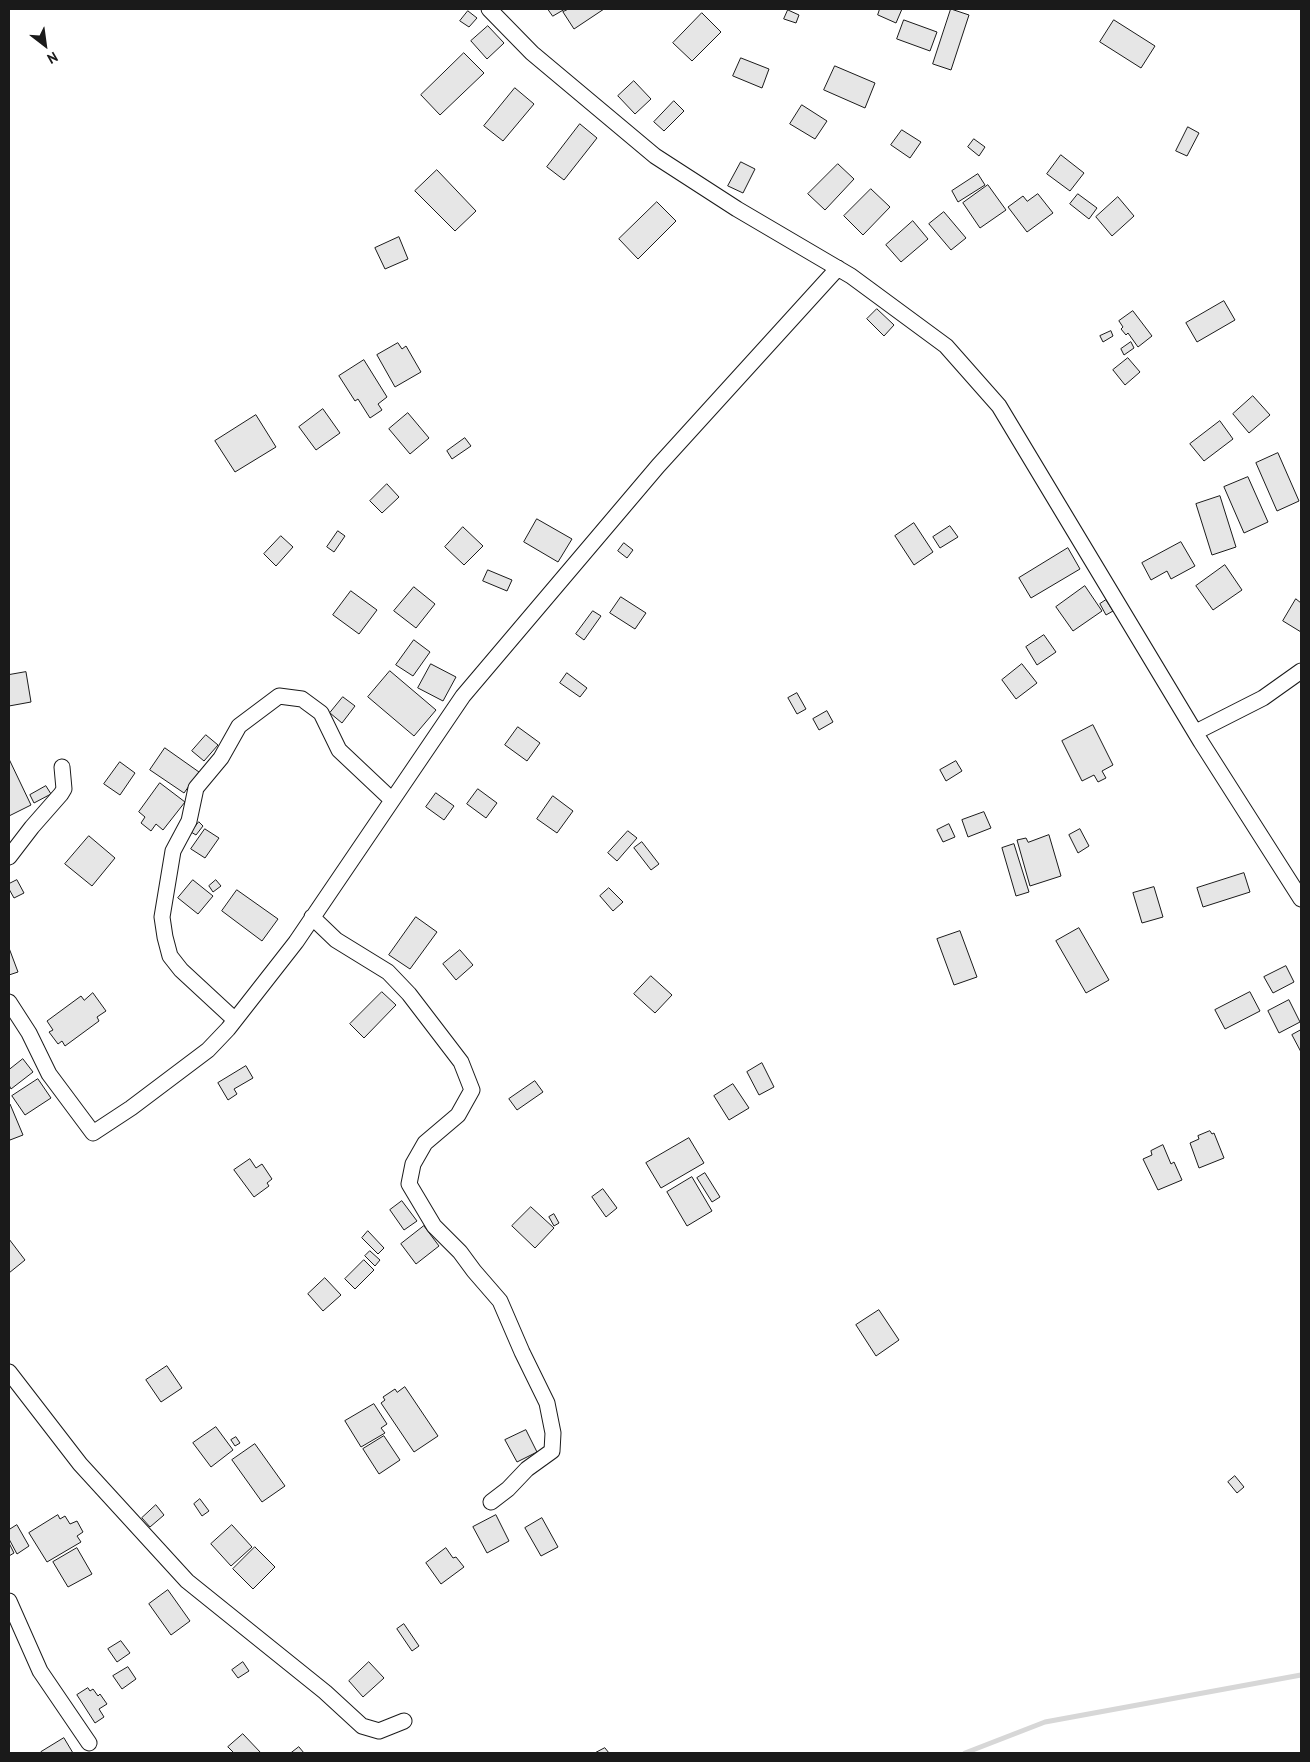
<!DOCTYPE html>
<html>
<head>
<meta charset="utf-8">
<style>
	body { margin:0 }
	#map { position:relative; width:1310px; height:1762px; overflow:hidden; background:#fff; font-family:"PT Sans",sans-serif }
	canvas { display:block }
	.frame { position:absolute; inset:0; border:10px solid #1a1a1a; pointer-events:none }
	.north { position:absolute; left:20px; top:20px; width:50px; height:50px; -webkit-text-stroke:4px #fff; paint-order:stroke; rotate:150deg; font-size:14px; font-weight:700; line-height:20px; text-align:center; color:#1a1a1a }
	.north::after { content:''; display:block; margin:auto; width:18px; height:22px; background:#1a1a1a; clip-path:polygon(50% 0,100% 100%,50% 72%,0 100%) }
</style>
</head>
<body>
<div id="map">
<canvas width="1310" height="1762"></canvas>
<div class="frame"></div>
<div class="north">N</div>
</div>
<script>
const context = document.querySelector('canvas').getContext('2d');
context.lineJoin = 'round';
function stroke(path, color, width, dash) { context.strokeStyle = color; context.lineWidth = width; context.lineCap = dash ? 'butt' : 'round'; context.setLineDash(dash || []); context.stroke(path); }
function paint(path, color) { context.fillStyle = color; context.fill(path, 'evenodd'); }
stroke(new Path2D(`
	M 965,1753 L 1045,1722 L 1301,1675`), '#d7d7d7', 5);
const building = new Path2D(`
	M 548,9 L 565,9 L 553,16 Z
	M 569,9 L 604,9 L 574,29 L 563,12 Z
	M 880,9 L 902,9 L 896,23 L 878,15 Z
	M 951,9 L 969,15 L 951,70 L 933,64 Z
	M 788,10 L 799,15 L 796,23 L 784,19 Z
	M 468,11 L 477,18 L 469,27 L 460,21 Z
	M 702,13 L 721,32 L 692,61 L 673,43 Z
	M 904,20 L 937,32 L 930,51 L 897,39 Z
	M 1114,20 L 1155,46 L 1141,68 L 1100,42 Z
	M 488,26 L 504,43 L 487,59 L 471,41 Z
	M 464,53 L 484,73 L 440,115 L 421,95 Z
	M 741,58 L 769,69 L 762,88 L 733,76 Z
	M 835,66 L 875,83 L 865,108 L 824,90 Z
	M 634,81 L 651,99 L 635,114 L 618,96 Z
	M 515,88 L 534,104 L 503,141 L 484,126 Z
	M 674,101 L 684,111 L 664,131 L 654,122 Z
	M 802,105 L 827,121 L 815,139 L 790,124 Z
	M 580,124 L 597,138 L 564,180 L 547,167 Z
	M 1188,127 L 1199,133 L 1187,156 L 1176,151 Z
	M 902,130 L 921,142 L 910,158 L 891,145 Z
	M 974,139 L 985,147 L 979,156 L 968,147 Z
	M 1061,155 L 1084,173 L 1070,191 L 1047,174 Z
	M 741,162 L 755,169 L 743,193 L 728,186 Z
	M 838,164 L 854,179 L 825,210 L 808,194 Z
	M 437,170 L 476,211 L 455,231 L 415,191 Z
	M 978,174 L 985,185 L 958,202 L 952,191 Z
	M 988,185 L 1006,210 L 980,228 L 963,203 Z
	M 871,189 L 890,207 L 863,235 L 844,216 Z
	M 1038,194 L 1053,213 L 1027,232 L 1008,207 L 1023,196 L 1027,201 Z
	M 1078,194 L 1097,208 L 1089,219 L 1070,204 Z
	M 1118,197 L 1134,216 L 1112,236 L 1096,217 Z
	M 657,202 L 676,221 L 638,259 L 619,239 Z
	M 944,212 L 966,238 L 951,250 L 929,224 Z
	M 913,221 L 928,239 L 901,262 L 886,245 Z
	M 399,237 L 408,259 L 385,269 L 375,248 Z
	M 1224,301 L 1235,320 L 1197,342 L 1186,323 Z
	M 877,309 L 894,325 L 884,336 L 867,319 Z
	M 1133,311 L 1152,336 L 1138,347 L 1128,333 L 1126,335 L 1121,329 L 1123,327 L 1119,321 Z
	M 1111,331 L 1113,336 L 1103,342 L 1100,336 Z
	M 1131,342 L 1134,348 L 1124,355 L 1121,349 Z
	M 398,343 L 402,349 L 406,346 L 421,372 L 395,387 L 377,355 Z
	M 1128,358 L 1140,372 L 1125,385 L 1113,370 Z
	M 364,360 L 387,397 L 378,404 L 382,410 L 370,418 L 358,399 L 355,401 L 339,376 Z
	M 1253,396 L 1270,415 L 1249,433 L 1233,414 Z
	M 323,409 L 340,433 L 316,450 L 299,427 Z
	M 408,413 L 429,438 L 410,454 L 389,429 Z
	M 256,415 L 276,447 L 235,472 L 215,441 Z
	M 1220,421 L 1233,439 L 1204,461 L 1190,444 Z
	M 465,438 L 471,446 L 452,459 L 447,451 Z
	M 1278,453 L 1299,501 L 1277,511 L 1256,463 Z
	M 1248,477 L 1268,522 L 1244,533 L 1224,487 Z
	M 387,484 L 399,497 L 382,513 L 370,501 Z
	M 1220,496 L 1236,547 L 1212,555 L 1196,504 Z
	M 537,519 L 572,539 L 558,562 L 524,542 Z
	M 914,523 L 933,552 L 914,565 L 895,536 Z
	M 950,526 L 958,537 L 940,548 L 933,537 Z
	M 463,527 L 483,546 L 464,565 L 445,547 Z
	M 338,531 L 345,536 L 334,552 L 327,547 Z
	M 281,536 L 293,547 L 276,566 L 264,554 Z
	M 1181,542 L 1195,566 L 1171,579 L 1167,571 L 1151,580 L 1142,563 Z
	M 624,543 L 633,550 L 627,558 L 618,551 Z
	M 1068,548 L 1080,569 L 1031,598 L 1019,578 Z
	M 1225,565 L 1242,590 L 1213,610 L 1196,586 Z
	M 488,570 L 512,580 L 507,591 L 483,581 Z
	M 1085,586 L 1102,611 L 1073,631 L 1056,607 Z
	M 414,587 L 435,604 L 416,628 L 394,611 Z
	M 351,591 L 377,610 L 359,634 L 333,615 Z
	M 621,597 L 646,613 L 635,629 L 610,613 Z
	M 1296,599 L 1301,603 L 1301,632 L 1283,621 Z
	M 1106,600 L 1113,611 L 1106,615 L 1100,604 Z
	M 593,611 L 601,616 L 584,640 L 576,634 Z
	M 1044,635 L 1056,652 L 1037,665 L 1026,647 Z
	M 414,640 L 430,652 L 413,676 L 396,665 Z
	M 431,664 L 456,677 L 443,701 L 418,688 Z
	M 1022,664 L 1037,683 L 1016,699 L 1002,680 Z
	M 390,671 L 436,710 L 414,736 L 368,697 Z
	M 26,672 L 31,702 L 9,706 L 9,675 Z
	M 567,673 L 587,688 L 580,697 L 560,683 Z
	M 797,693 L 806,709 L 797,714 L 788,698 Z
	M 343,697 L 355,706 L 342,723 L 330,713 Z
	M 827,711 L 833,722 L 819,730 L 813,719 Z
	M 1093,725 L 1113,765 L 1102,771 L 1106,778 L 1098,782 L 1094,775 L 1082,781 L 1062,741 Z
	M 518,727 L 540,743 L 527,761 L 505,745 Z
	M 206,735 L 218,745 L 204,761 L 192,751 Z
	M 165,748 L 199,772 L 184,793 L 150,770 Z
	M 9,759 L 31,805 L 9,816 Z
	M 956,761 L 962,771 L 946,781 L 940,770 Z
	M 120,762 L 135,773 L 120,795 L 104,784 Z
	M 160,783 L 185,802 L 163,830 L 156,824 L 151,831 L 141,823 L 145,817 L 139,812 Z
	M 46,786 L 51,794 L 34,803 L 30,795 Z
	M 478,789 L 497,803 L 486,818 L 467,804 Z
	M 436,793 L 454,806 L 444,820 L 426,807 Z
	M 553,796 L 573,811 L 557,833 L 537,819 Z
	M 984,812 L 991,828 L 968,837 L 962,820 Z
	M 199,822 L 203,826 L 196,835 L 191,832 Z
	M 949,824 L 955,837 L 943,842 L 937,830 Z
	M 205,829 L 219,838 L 205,858 L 191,849 Z
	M 1080,829 L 1089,846 L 1078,853 L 1069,835 Z
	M 628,831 L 637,838 L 617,861 L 608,853 Z
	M 1049,835 L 1061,876 L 1030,886 L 1017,840 L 1026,838 L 1028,842 Z
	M 89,836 L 115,858 L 92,886 L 65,864 Z
	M 642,842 L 659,864 L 651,870 L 634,848 Z
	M 1014,844 L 1029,892 L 1016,896 L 1002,848 Z
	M 1244,873 L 1250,892 L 1203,907 L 1197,888 Z
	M 17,880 L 24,893 L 14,898 L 9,889 L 9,884 Z
	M 193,880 L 213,896 L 198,914 L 178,898 Z
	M 216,880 L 221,886 L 213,892 L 209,886 Z
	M 1154,887 L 1163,917 L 1142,923 L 1133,893 Z
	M 609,888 L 623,902 L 613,911 L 600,896 Z
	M 237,890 L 278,919 L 262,941 L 222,911 Z
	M 416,917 L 437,932 L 410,969 L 389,955 Z
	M 1079,928 L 1109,980 L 1086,993 L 1056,941 Z
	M 960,931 L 977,977 L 954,985 L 937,939 Z
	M 9,948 L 18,972 L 9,975 Z
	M 460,950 L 473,965 L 456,980 L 443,964 Z
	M 1286,966 L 1294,982 L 1273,993 L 1264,977 Z
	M 651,976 L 672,995 L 655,1013 L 634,994 Z
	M 382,992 L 396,1005 L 364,1038 L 350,1024 Z
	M 1250,992 L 1260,1011 L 1225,1029 L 1215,1010 Z
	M 93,993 L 106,1011 L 97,1017 L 99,1021 L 65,1046 L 62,1041 L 58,1044 L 49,1032 L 53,1030 L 47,1021 L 81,996 L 84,1000 Z
	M 1289,1000 L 1300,1022 L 1279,1033 L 1268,1011 Z
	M 1301,1030 L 1301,1052 L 1292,1035 Z
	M 23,1059 L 33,1072 L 11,1089 L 9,1085 L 9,1070 Z
	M 762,1063 L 774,1087 L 759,1095 L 747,1072 Z
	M 246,1066 L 253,1078 L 234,1089 L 237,1094 L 228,1100 L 218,1083 Z
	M 38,1079 L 51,1098 L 25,1115 L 12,1096 Z
	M 535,1081 L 543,1092 L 517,1110 L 509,1099 Z
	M 733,1084 L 749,1108 L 729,1120 L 714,1096 Z
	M 9,1104 L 10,1104 L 23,1135 L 10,1140 L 9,1138 Z
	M 1210,1131 L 1212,1134 L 1214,1133 L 1224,1158 L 1199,1168 L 1190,1143 L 1199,1139 L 1198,1136 Z
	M 689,1138 L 704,1163 L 661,1188 L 646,1163 Z
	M 1163,1145 L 1171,1164 L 1174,1162 L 1182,1180 L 1158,1190 L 1143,1159 L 1152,1155 L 1151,1151 Z
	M 250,1159 L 256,1168 L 262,1164 L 272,1179 L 267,1183 L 269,1186 L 254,1197 L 234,1170 Z
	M 705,1173 L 720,1197 L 712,1202 L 697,1178 Z
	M 692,1177 L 712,1211 L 687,1226 L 667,1192 Z
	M 603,1189 L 617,1208 L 606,1217 L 592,1197 Z
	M 402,1201 L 417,1221 L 404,1230 L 390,1210 Z
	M 531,1207 L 554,1228 L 535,1248 L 512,1226 Z
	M 554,1214 L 559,1223 L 554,1226 L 549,1217 Z
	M 424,1226 L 439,1246 L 416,1264 L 401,1244 Z
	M 368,1231 L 384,1248 L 378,1254 L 362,1238 Z
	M 9,1239 L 25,1260 L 9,1273 Z
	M 370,1251 L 380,1260 L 375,1266 L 365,1256 Z
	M 364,1260 L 374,1270 L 355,1289 L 345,1279 Z
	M 325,1278 L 341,1295 L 323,1311 L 308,1294 Z
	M 879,1310 L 899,1340 L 876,1356 L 856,1325 Z
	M 167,1366 L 182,1388 L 161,1402 L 146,1380 Z
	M 405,1387 L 438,1436 L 414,1452 L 381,1403 L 385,1400 L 383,1397 L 395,1389 L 397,1392 Z
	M 374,1404 L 387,1424 L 381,1428 L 385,1433 L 361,1447 L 345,1421 Z
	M 216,1427 L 233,1450 L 211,1467 L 193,1443 Z
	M 526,1430 L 537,1452 L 517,1462 L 505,1440 Z
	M 384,1436 L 400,1460 L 379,1474 L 363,1449 Z
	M 236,1437 L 240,1443 L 235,1446 L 231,1440 Z
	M 255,1444 L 285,1486 L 262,1502 L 232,1460 Z
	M 1235,1476 L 1244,1487 L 1237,1493 L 1228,1482 Z
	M 200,1499 L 209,1511 L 202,1516 L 194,1504 Z
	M 156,1505 L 164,1515 L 150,1527 L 142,1518 Z
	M 58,1515 L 60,1519 L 65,1516 L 70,1524 L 77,1521 L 83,1532 L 77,1536 L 81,1542 L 47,1562 L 29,1533 Z
	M 496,1515 L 509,1541 L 487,1553 L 473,1527 Z
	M 542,1518 L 558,1547 L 541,1556 L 525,1528 Z
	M 17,1525 L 29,1546 L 17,1554 L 9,1539 L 9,1530 Z
	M 232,1525 L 252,1547 L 231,1566 L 211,1544 Z
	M 9,1543 L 14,1553 L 9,1556 Z
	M 255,1547 L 275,1567 L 253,1589 L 233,1569 Z
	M 77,1548 L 92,1574 L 68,1587 L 53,1562 Z
	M 446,1548 L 453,1558 L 456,1557 L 464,1567 L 441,1584 L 426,1563 Z
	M 168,1590 L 190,1621 L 171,1635 L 149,1604 Z
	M 404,1624 L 419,1646 L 412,1651 L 397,1629 Z
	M 121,1641 L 130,1653 L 117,1662 L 108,1649 Z
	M 243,1662 L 249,1671 L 238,1678 L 232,1670 Z
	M 369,1662 L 384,1678 L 363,1697 L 349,1681 Z
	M 128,1667 L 136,1679 L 122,1689 L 113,1676 Z
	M 88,1688 L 90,1691 L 93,1689 L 98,1696 L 100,1694 L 107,1704 L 99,1709 L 104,1717 L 95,1723 L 77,1695 Z
	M 243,1734 L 261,1753 L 234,1753 L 228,1747 Z
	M 64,1738 L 73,1753 L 41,1753 L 41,1752 Z
	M 299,1747 L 304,1753 L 291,1753 Z
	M 605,1748 L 609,1753 L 595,1753 Z`);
paint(building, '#e6e6e6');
stroke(building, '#1a1a1a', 1);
const street = new Path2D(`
	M 489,9 L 532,53 L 655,156 L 737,209 L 851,276 L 946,346 L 999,406 L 1201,742 L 1301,899
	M 1196,732 L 1263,698 L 1301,671
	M 9,857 L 32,827 L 61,794 L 64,789 L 62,767
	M 312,917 L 336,940 L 388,972 L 409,994 L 461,1062 L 472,1090 L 458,1115 L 425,1143 L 413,1164 L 409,1184 L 434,1226 L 460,1252 L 474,1271 L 500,1301 L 522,1352 L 547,1403 L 553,1433 L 552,1451 L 527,1469 L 508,1489 L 491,1502
	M 9,1002 L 29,1033 L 49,1074 L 93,1133 L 131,1108 L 208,1050 L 228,1029 L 296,942 L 463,696 L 658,466 L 838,268
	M 235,1020 L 181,970 L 170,956 L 165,937 L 162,917 L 173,851 L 189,821 L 196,788 L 221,758 L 239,726 L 279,696 L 302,699 L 321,713 L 339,750 L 392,800
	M 9,1372 L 80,1464 L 187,1581 L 325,1692 L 362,1726 L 379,1731 L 404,1721
	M 9,1601 L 40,1671 L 89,1743`);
stroke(street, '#1a1a1a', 17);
stroke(street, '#fff', 15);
</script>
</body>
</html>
